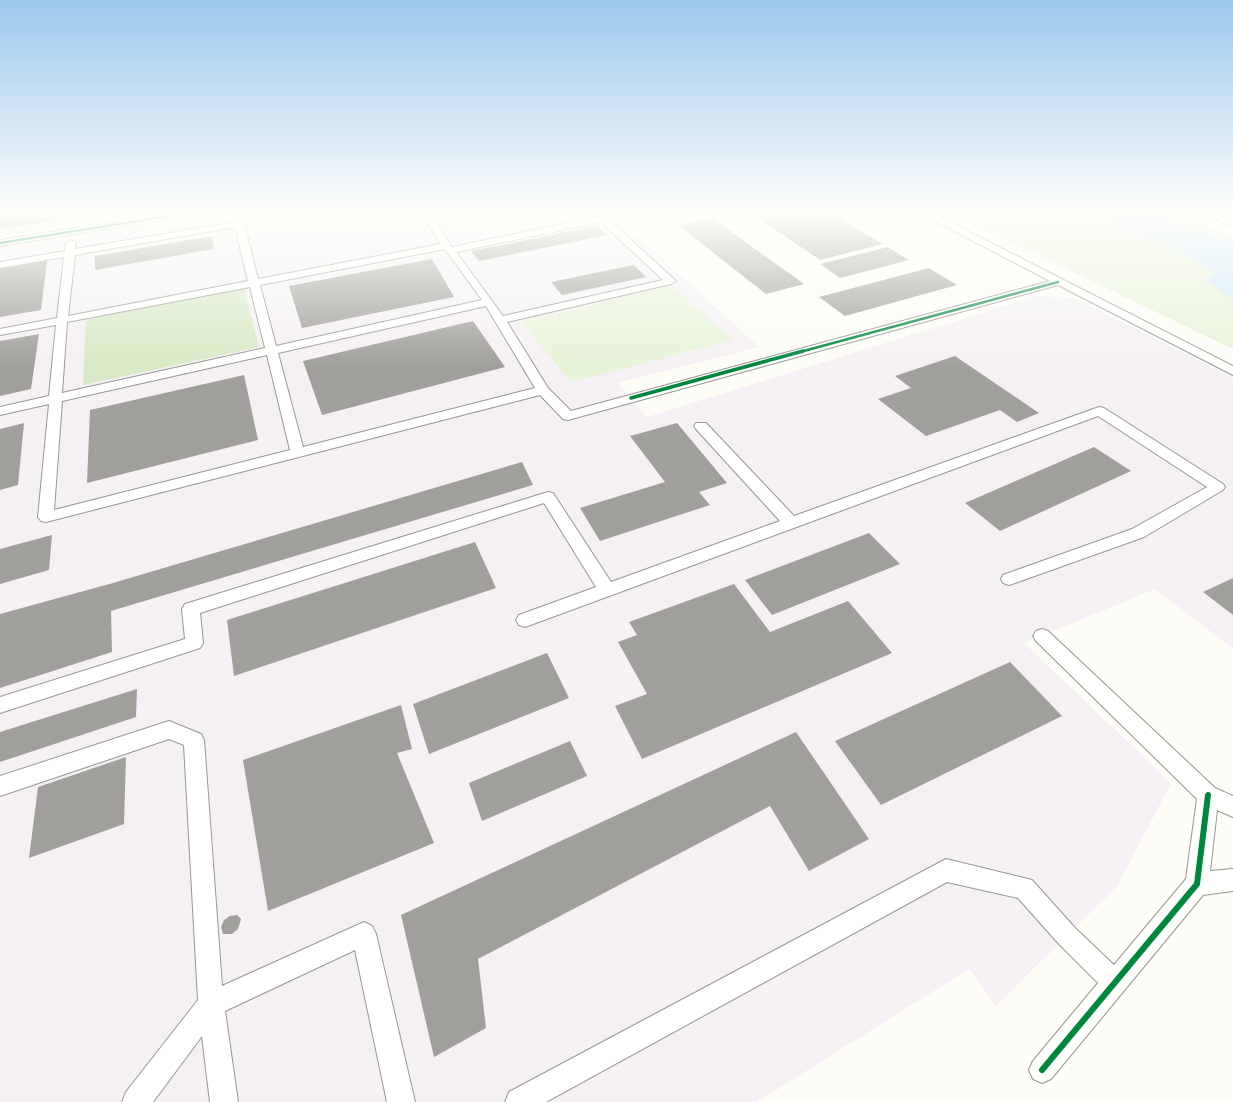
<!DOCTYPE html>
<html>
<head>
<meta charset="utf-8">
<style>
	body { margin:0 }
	canvas { display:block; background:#fdfcf7 }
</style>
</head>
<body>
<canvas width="1233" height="1102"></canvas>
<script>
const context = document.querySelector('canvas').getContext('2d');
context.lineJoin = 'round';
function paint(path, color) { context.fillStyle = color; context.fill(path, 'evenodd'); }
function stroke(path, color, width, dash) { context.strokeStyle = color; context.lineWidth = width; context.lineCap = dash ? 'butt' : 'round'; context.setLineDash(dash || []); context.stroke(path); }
paint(new Path2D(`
	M 0,212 L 92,212 L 92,222 L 0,236 Z
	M 231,212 L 610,212 L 759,347 L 617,383 L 647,417 L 1037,296 L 1074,298 L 1233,378 L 1233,649 L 1155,589 L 1024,643 L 1171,783 L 1118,885 L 996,1006 L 969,969 L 757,1102 L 0,1102 L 0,249 Z`), '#f5f0f3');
paint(new Path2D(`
	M 967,212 L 1170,212 L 1233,236 L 1233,349 L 967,221 Z
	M 672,286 L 732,340 L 571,382 L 522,322 Z`), '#e7f3d7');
paint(new Path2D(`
	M 244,288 L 259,347 L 83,385 L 86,320 Z`), '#d8eac5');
paint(new Path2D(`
	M 1122,212 L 1143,213 L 1233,242 L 1233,300 L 1206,280 L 1214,273 L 1172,246 L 1106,223 Z`), '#cde8f7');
paint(new Path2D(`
	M 38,212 L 58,212 L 57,220 L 0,229 L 0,219 Z
	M 749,212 L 828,212 L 883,244 L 820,260 Z
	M 712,218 L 804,284 L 766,294 L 678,225 Z
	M 597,226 L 607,235 L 479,261 L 471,251 Z
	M 212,236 L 214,249 L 95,270 L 95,256 Z
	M 888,247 L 909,260 L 840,278 L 820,264 Z
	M 432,259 L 454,297 L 302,328 L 289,286 Z
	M 47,261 L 41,310 L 0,317 L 0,269 Z
	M 634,265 L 646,277 L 562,295 L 551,282 Z
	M 929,268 L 957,285 L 845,316 L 819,297 Z
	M 473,321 L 505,367 L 322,415 L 303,361 Z
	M 39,334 L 31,389 L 0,396 L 0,341 Z
	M 955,356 L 1039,413 L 1017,422 L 1000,410 L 926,436 L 878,399 L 911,388 L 895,376 Z
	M 244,375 L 258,440 L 87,483 L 90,410 Z
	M 24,423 L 18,485 L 0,490 L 0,429 Z
	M 677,423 L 727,483 L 699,492 L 710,505 L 600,541 L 580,508 L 665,482 L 630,436 Z
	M 1094,447 L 1131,471 L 1000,531 L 965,503 Z
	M 522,462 L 533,485 L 111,611 L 112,652 L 0,688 L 0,614 L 113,583 Z
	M 869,533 L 900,564 L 772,615 L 745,580 Z
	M 52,535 L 49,570 L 0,584 L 0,549 Z
	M 475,542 L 496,588 L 234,676 L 227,620 Z
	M 1233,578 L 1233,615 L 1203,592 Z
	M 734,584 L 770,632 L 848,601 L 892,653 L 642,759 L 615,706 L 647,694 L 618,642 L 637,635 L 629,622 Z
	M 547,653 L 569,698 L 429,754 L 413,704 Z
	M 1010,662 L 1062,716 L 881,805 L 835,741 Z
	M 137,689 L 136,717 L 0,762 L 0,732 Z
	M 401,705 L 412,749 L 397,753 L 434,843 L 268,911 L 243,760 Z
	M 796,732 L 869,839 L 809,871 L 770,806 L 478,959 L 486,1028 L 434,1057 L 401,915 Z
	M 570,741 L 587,776 L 482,821 L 469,783 Z
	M 126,757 L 124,824 L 29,858 L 38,787 Z
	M 237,915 L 241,919 L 238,929 L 232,934 L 223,934 L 221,927 L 224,920 L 230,916 Z`), '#a19f9c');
const minor = new Path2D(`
	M 82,212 L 91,212 L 90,226 L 180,212 L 199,212 L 194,215 L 0,246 L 0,240 L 80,227 Z
	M 245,212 L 268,212 L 263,215 L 244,217 L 244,224 L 258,279 L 441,244 L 428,224 L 433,221 L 436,222 L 452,247 L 603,216 L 606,217 L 676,281 L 671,284 L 507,322 L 548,388 L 571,411 L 1050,281 L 921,214 L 920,212 L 930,212 L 1233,366 L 1233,375 L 1058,285 L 568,420 L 563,419 L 540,395 L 46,522 L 41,521 L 38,517 L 49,404 L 0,415 L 0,407 L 49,396 L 56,325 L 0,335 L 0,329 L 57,318 L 64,257 L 0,268 L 0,262 L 65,251 L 66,243 L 71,240 L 76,243 L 75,249 L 235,222 L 237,213 ZM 601,222 L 663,280 L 503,316 L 456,252 ZM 235,227 L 248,281 L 68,316 L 75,255 ZM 445,249 L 482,300 L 276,346 L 260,285 ZM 250,287 L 265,348 L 62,393 L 67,322 ZM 486,306 L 535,388 L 303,447 L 278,353 ZM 267,355 L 290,450 L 54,510 L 62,401 Z
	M 1198,212 L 1210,212 L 1233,221 L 1233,227 Z
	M 1099,407 L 1104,408 L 1223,484 L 1225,487 L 1223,490 L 1144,537 L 1015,583 L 1009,585 L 1003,583 L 1001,579 L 1003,575 L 1132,529 L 1207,487 L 1098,416 L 525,627 L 519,625 L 516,620 L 519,615 L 596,587 L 544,503 L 200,613 L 203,643 L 200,648 L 0,713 L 0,697 L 185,639 L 182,609 L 185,604 L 548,492 L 553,493 L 611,582 L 780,521 L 696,429 L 694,426 L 696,423 L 706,423 L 794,516 Z
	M 1042,629 L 1048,631 L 1215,788 L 1233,796 L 1233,817 L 1217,810 L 1210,871 L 1233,869 L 1233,891 L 1203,895 L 1051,1079 L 1042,1083 L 1033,1079 L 1029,1070 L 1033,1061 L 1098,983 L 1059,944 L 1018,898 L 947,882 L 546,1102 L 505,1102 L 509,1092 L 946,859 L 1032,880 L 1075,928 L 1114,965 L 1186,879 L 1197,799 L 1036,641 L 1033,636 L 1036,631 Z
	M 169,721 L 201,734 L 204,740 L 222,986 L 364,922 L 372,926 L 376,934 L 415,1102 L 387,1102 L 355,950 L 225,1011 L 238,1102 L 210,1102 L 202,1036 L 153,1102 L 122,1102 L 126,1092 L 198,1000 L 184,745 L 169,739 L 0,796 L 0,776 Z`);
stroke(minor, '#979795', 2);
stroke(new Path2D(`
	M 616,216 L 637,212`), '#b9b9b8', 1.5, [2.5, 1.5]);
paint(minor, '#fffffe');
stroke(new Path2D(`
	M 0,243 L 194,212
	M 800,352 L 1058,282`), '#00873e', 2.5);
stroke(new Path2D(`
	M 631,398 L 803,351`), '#00873e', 3.5);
stroke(new Path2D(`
	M 1042,1070 L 1197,884 L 1208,795`), '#00873e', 6);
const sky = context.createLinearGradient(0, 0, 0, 366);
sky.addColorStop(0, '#9dc9ee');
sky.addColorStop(0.58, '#fefefb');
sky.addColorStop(1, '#fefefb00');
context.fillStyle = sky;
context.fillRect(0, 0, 1233, 366);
</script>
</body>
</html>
